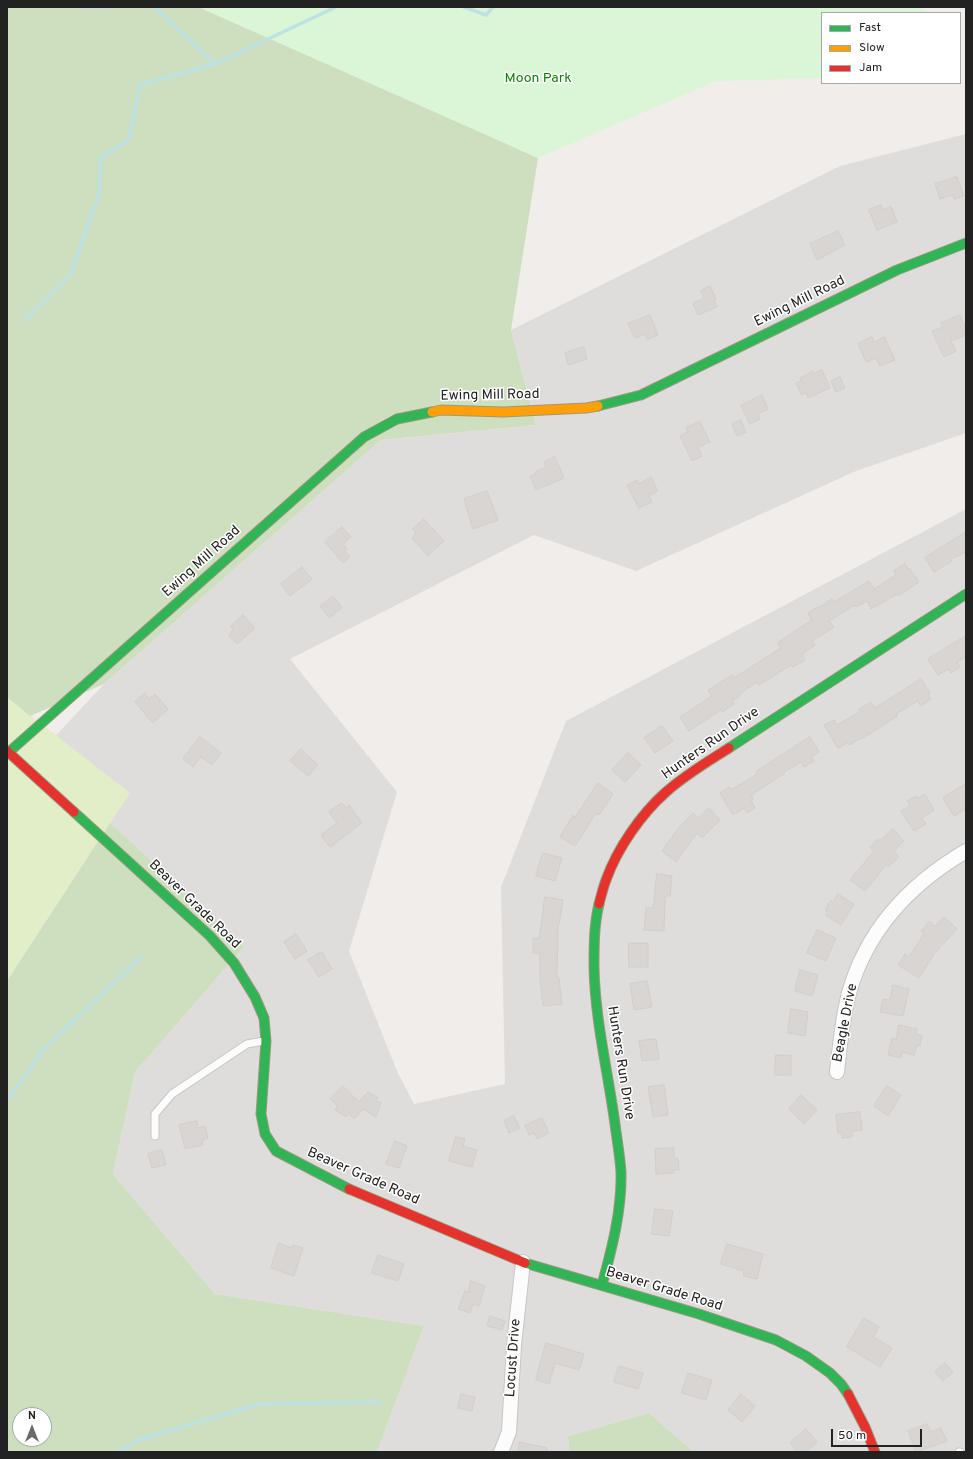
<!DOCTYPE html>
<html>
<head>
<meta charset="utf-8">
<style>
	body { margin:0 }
	#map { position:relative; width:973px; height:1459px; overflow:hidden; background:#f0edea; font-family:Overpass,sans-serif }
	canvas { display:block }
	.frame { position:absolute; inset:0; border:8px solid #222; pointer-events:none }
	.legend { position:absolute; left:821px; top:12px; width:140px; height:72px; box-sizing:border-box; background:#fff; border:1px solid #a7a7a7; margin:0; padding:5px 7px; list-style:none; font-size:12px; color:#222 }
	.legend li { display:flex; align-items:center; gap:8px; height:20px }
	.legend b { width:20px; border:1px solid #a7a7a7 }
	.north { position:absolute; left:12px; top:1407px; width:40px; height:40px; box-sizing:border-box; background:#fff; border:1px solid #a7a7a7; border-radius:50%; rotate:0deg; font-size:11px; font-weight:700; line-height:16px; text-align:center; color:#222 }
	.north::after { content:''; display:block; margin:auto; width:14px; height:18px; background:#6a6968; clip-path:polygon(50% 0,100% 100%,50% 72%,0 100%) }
	.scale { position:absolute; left:831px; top:1429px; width:91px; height:18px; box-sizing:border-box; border:2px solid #222; border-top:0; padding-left:5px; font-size:12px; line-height:14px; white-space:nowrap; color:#222; -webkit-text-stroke:3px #fff; paint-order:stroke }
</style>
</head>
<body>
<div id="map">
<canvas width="973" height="1459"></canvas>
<div class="frame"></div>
<ul class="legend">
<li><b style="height:5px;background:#30b455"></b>Fast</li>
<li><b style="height:5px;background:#ff9f0a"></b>Slow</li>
<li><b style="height:5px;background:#e5322d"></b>Jam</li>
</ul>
<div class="north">N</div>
<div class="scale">50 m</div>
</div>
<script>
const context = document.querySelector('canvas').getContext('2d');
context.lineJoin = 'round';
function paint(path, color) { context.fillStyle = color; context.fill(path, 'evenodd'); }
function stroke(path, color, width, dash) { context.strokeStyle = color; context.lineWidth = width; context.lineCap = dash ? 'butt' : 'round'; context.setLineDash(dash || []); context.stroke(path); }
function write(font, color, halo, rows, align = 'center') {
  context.font = font + ' Overpass,sans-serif'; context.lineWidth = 3; context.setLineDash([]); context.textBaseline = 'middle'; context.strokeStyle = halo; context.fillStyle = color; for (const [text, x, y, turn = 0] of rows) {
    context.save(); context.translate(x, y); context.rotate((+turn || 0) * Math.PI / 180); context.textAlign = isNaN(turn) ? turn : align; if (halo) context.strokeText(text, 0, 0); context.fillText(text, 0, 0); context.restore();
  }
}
paint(new Path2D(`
	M 966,134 L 966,433 L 856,471 L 636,571 L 534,535 L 290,659 L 397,792 L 349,951 L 397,1071 L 414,1104 L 505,1084 L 501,887 L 566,721 L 966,509 L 966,1452 L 694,1452 L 649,1413 L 568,1436 L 569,1452 L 377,1452 L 424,1326 L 215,1294 L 113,1174 L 135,1072 L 244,947 L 32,761 L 104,684 L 381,440 L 536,425 L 511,330 L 840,166 Z`), '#dfdddc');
paint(new Path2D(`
	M 7,697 L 130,793 L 7,981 Z`), '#e2eec8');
paint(new Path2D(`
	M 7,7 L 209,7 L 538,158 L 511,330 L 536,425 L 381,440 L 104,684 L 30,716 L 7,697 Z
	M 110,823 L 244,947 L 135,1072 L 113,1174 L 215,1294 L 424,1326 L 377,1452 L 7,1452 L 7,981 ZM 20,1415 L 44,1415 L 44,1439 L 20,1439 Z
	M 649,1413 L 694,1452 L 569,1452 L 568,1436 Z`), '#cedfbf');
paint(new Path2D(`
	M 198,7 L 922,7 L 927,13 L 822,13 L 822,78 L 716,81 L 538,158 Z`), '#daf6d6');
stroke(new Path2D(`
	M 86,7 L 105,7
	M 155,7 L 215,64 L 336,7
	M 464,7 L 486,15 L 493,7
	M 25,320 L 70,275 L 99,196 L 100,158 L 129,140 L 140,85 L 215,64
	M 7,1101 L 44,1049 L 142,956
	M 118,1452 L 138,1440 L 259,1404 L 380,1402`), '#bde2e4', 3.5);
const building = new Path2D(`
	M 957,177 L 964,196 L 954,199 L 953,195 L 940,199 L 935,184 Z
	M 881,205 L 883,210 L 891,206 L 897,222 L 877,230 L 869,210 Z
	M 838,231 L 845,245 L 817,260 L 810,244 Z
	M 710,286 L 716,299 L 714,300 L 717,307 L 698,315 L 693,303 L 704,298 L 701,291 Z
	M 650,315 L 658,335 L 647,340 L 645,334 L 635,338 L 628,324 Z
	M 960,315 L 966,329 L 966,335 L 951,341 L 956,351 L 944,357 L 932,331 L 943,327 L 941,323 Z
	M 872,337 L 874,342 L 884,337 L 895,360 L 880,366 L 876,358 L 866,362 L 858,344 Z
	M 584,347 L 587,359 L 568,365 L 565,353 Z
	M 822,370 L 830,388 L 808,398 L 806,393 L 802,395 L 796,383 L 801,381 L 800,378 L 813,371 L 814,373 Z
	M 840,377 L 845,388 L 836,392 L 831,381 Z
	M 762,395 L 768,409 L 758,414 L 760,419 L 750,424 L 741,406 Z
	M 741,420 L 746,432 L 737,436 L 732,424 Z
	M 700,422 L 710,442 L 698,447 L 702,456 L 692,461 L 680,436 L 688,432 L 686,428 Z
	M 555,457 L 564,478 L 536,490 L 530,476 L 536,474 L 535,472 L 546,467 L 544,462 Z
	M 651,477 L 658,491 L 649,496 L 652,502 L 639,508 L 627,485 L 637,480 L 639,484 Z
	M 487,491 L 498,520 L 473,529 L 464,499 Z
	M 424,519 L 444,541 L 428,556 L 412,538 L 416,533 L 413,529 Z
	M 342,527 L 351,537 L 343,544 L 347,549 L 345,551 L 350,557 L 343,563 L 325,542 Z
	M 966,532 L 966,552 L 951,559 L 952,561 L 934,572 L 925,558 Z
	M 905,564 L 908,569 L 909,568 L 919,582 L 898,596 L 897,594 L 871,609 L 867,601 L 856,607 L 855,605 L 829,621 L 834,627 L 812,641 L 815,645 L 802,654 L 805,660 L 793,667 L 791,665 L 759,685 L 757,682 L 739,694 L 740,696 L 732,701 L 734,704 L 722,712 L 721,710 L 689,731 L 680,717 L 712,696 L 708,690 L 732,675 L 734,678 L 781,648 L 777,643 L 812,620 L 808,613 L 817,607 L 818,608 L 832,599 L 834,602 L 869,581 L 874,589 L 896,575 L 894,571 Z
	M 302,567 L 312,579 L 290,596 L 281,584 Z
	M 333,596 L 342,607 L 330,618 L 320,607 Z
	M 243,615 L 255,628 L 237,644 L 229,636 L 233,629 L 231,626 Z
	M 966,636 L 966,657 L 957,662 L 960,667 L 951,673 L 948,669 L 938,675 L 928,659 Z
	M 921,679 L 930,693 L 928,694 L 931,699 L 921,706 L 918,701 L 896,714 L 897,716 L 873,732 L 849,745 L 847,743 L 838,748 L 824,725 L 834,720 L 837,725 L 861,711 L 859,709 L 871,702 L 875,708 Z
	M 145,693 L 149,699 L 155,694 L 168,709 L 153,723 L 135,702 Z
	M 662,726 L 673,741 L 655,753 L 644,738 Z
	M 200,737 L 221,753 L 212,765 L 201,757 L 193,767 L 183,759 Z
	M 810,737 L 819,752 L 811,757 L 814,761 L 804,767 L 801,762 L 784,772 L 785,773 L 751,795 L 753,800 L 751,801 L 755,808 L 747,813 L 744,808 L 733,815 L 720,793 L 730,787 L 731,790 L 757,774 L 756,772 Z
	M 301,749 L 318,765 L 308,776 L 290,761 Z
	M 628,753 L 641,765 L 625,782 L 612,770 Z
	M 598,783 L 613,794 L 599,815 L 596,813 L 575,846 L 560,837 L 573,815 L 575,817 Z
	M 966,784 L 966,809 L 954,816 L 943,798 Z
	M 925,794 L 934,810 L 922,818 L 926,824 L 914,831 L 901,811 L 910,806 L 907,801 L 916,796 L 918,798 Z
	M 342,803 L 346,808 L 349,805 L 362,823 L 330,847 L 321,835 L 337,823 L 329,812 Z
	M 709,808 L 720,820 L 702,838 L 697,833 L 676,862 L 662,851 L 680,826 L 693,813 L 698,818 Z
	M 893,829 L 904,841 L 894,851 L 899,857 L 888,867 L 886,865 L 865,891 L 850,880 L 874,851 L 870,847 L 878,839 L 879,841 Z
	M 543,853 L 562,858 L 555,881 L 536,876 Z
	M 657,874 L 672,876 L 670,896 L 665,896 L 664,931 L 644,930 L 646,908 L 653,908 Z
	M 838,894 L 854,904 L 841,925 L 825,915 L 828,912 L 825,910 L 831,900 L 833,902 Z
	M 545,897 L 563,900 L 559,924 L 558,924 L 557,978 L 559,978 L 562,1004 L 543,1006 L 540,979 L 540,954 L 533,953 L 533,938 L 539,938 Z
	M 944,917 L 957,929 L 934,954 L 919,978 L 898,965 L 905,954 L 909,957 L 924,934 L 921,931 L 930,921 L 935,926 Z
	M 817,930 L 836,938 L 826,961 L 807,953 Z
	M 296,934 L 307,951 L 295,959 L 284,942 Z
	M 629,943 L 648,943 L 648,967 L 629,967 Z
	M 322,952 L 332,969 L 319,977 L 308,960 Z
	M 800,970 L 818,975 L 812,996 L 795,991 Z
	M 647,981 L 652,1007 L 634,1010 L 630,984 Z
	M 893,985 L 909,989 L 903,1016 L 880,1012 L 883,999 L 890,1000 Z
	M 791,1009 L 808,1012 L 805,1036 L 788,1033 Z
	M 899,1025 L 917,1029 L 916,1034 L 922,1036 L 920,1046 L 917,1045 L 914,1055 L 902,1052 L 901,1058 L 888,1055 L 892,1038 L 896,1039 Z
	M 656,1039 L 659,1059 L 642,1061 L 639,1041 Z
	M 776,1055 L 791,1055 L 791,1075 L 775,1075 Z
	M 664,1085 L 668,1115 L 653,1117 L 648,1087 Z
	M 343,1086 L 359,1102 L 368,1092 L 378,1098 L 376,1101 L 381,1103 L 376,1117 L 363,1109 L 354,1119 L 349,1114 L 346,1117 L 335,1110 L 338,1106 L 330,1099 Z
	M 887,1086 L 901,1095 L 888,1116 L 874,1106 Z
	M 801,1095 L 817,1110 L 804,1124 L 789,1109 Z
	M 860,1112 L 862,1130 L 852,1131 L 852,1137 L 842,1138 L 842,1133 L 838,1133 L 836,1115 Z
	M 514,1116 L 520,1128 L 509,1133 L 504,1121 Z
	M 542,1118 L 549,1133 L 537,1139 L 534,1133 L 529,1135 L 525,1126 Z
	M 197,1121 L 198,1128 L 205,1126 L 208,1138 L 202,1140 L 203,1145 L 185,1149 L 179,1125 Z
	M 456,1137 L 465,1139 L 463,1146 L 477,1150 L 472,1167 L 449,1161 Z
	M 395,1141 L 407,1146 L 399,1168 L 386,1164 Z
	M 674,1148 L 674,1158 L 678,1158 L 679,1170 L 673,1170 L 674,1173 L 656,1174 L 655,1149 Z
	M 162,1150 L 166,1165 L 152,1168 L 148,1154 Z
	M 655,1209 L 673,1211 L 669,1236 L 652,1234 Z
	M 279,1243 L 292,1248 L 293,1245 L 303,1248 L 294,1276 L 271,1268 Z
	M 727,1244 L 763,1254 L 757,1279 L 743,1276 L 744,1271 L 721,1264 Z
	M 378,1255 L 404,1264 L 398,1281 L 372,1273 Z
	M 471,1281 L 485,1286 L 479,1306 L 473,1304 L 470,1313 L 458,1309 L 465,1291 L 468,1292 Z
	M 490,1316 L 505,1321 L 502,1330 L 487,1326 Z
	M 864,1318 L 879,1327 L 873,1337 L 892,1348 L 880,1367 L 847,1347 Z
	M 546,1343 L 584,1354 L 579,1370 L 555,1363 L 549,1384 L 536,1380 Z
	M 945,1363 L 953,1372 L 943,1381 L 935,1372 Z
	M 619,1366 L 643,1373 L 638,1389 L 614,1382 Z
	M 688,1373 L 712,1380 L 706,1400 L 682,1393 Z
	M 461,1394 L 475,1397 L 472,1411 L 458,1408 Z
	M 741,1394 L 755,1406 L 742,1422 L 728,1410 Z
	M 927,1424 L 931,1432 L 941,1428 L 947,1441 L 916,1452 L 908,1431 Z
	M 806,1429 L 817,1442 L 806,1452 L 798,1452 L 790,1443 Z
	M 520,1442 L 547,1448 L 547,1452 L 518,1452 Z`);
paint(building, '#d9d5d3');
stroke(building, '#d3cecb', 1);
const lane = new Path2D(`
	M 155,1136 L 155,1114 L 172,1094 L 247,1044 L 264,1041
	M 959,1452 L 960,1452`);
const street = new Path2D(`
	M 837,1072 C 840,1046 842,1019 849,993 C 867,929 910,884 966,851
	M 501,1452 L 509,1432 L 514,1345 L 523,1262`);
const fast = new Path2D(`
	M 598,406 L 641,395 L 897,270 L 966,243
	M 729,748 L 966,594
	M 9,752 L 364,437 L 397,419 L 432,412
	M 74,812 L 210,936 L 234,963 L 255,997 L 264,1018 L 266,1041 L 261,1114 L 265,1134 L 276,1151 L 349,1189
	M 599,904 C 594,925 594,946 594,967 C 595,1020 608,1072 615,1124 C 617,1140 620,1156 621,1172 C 622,1210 612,1248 602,1285
	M 525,1263 L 699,1314 L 776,1340 L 806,1356 L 830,1373 L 841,1384 L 848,1394`);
const slow = new Path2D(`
	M 432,412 L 441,410 L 503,412 L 586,408 L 598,406`);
const jam = new Path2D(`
	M 7,751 L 74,812
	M 599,904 C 601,896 603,888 606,880 C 617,849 641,814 666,792 C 685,775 707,762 729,748
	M 349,1189 L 525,1263
	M 848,1394 L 865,1427 L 875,1452`);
stroke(lane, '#c7c6c5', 9);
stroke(street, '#c7c6c5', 16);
stroke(fast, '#9c9a80', 11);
stroke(slow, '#9c9a80', 11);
stroke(jam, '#9c9a80', 11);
stroke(lane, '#fdfcfc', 7);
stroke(street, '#fdfcfc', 14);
stroke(fast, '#30b455', 9);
stroke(slow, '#ff9f0a', 9);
stroke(jam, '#e5322d', 9);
write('14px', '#0c8506', '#fff', [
	["Moon Park",538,79]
]);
write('14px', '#222', '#fff', [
	["Ewing Mill Road",800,302,-26],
	["Ewing Mill Road",490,396,-1],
	["Ewing Mill Road",202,562,-42],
	["Hunters Run Drive",711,744,-35],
	["Beaver Grade Road",194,905,44],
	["Beagle Drive",846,1023,-79],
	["Hunters Run Drive",620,1063,81],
	["Beaver Grade Road",363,1177,24],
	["Beaver Grade Road",664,1290,17],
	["Locust Drive",514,1358,-86]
]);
</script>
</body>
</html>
